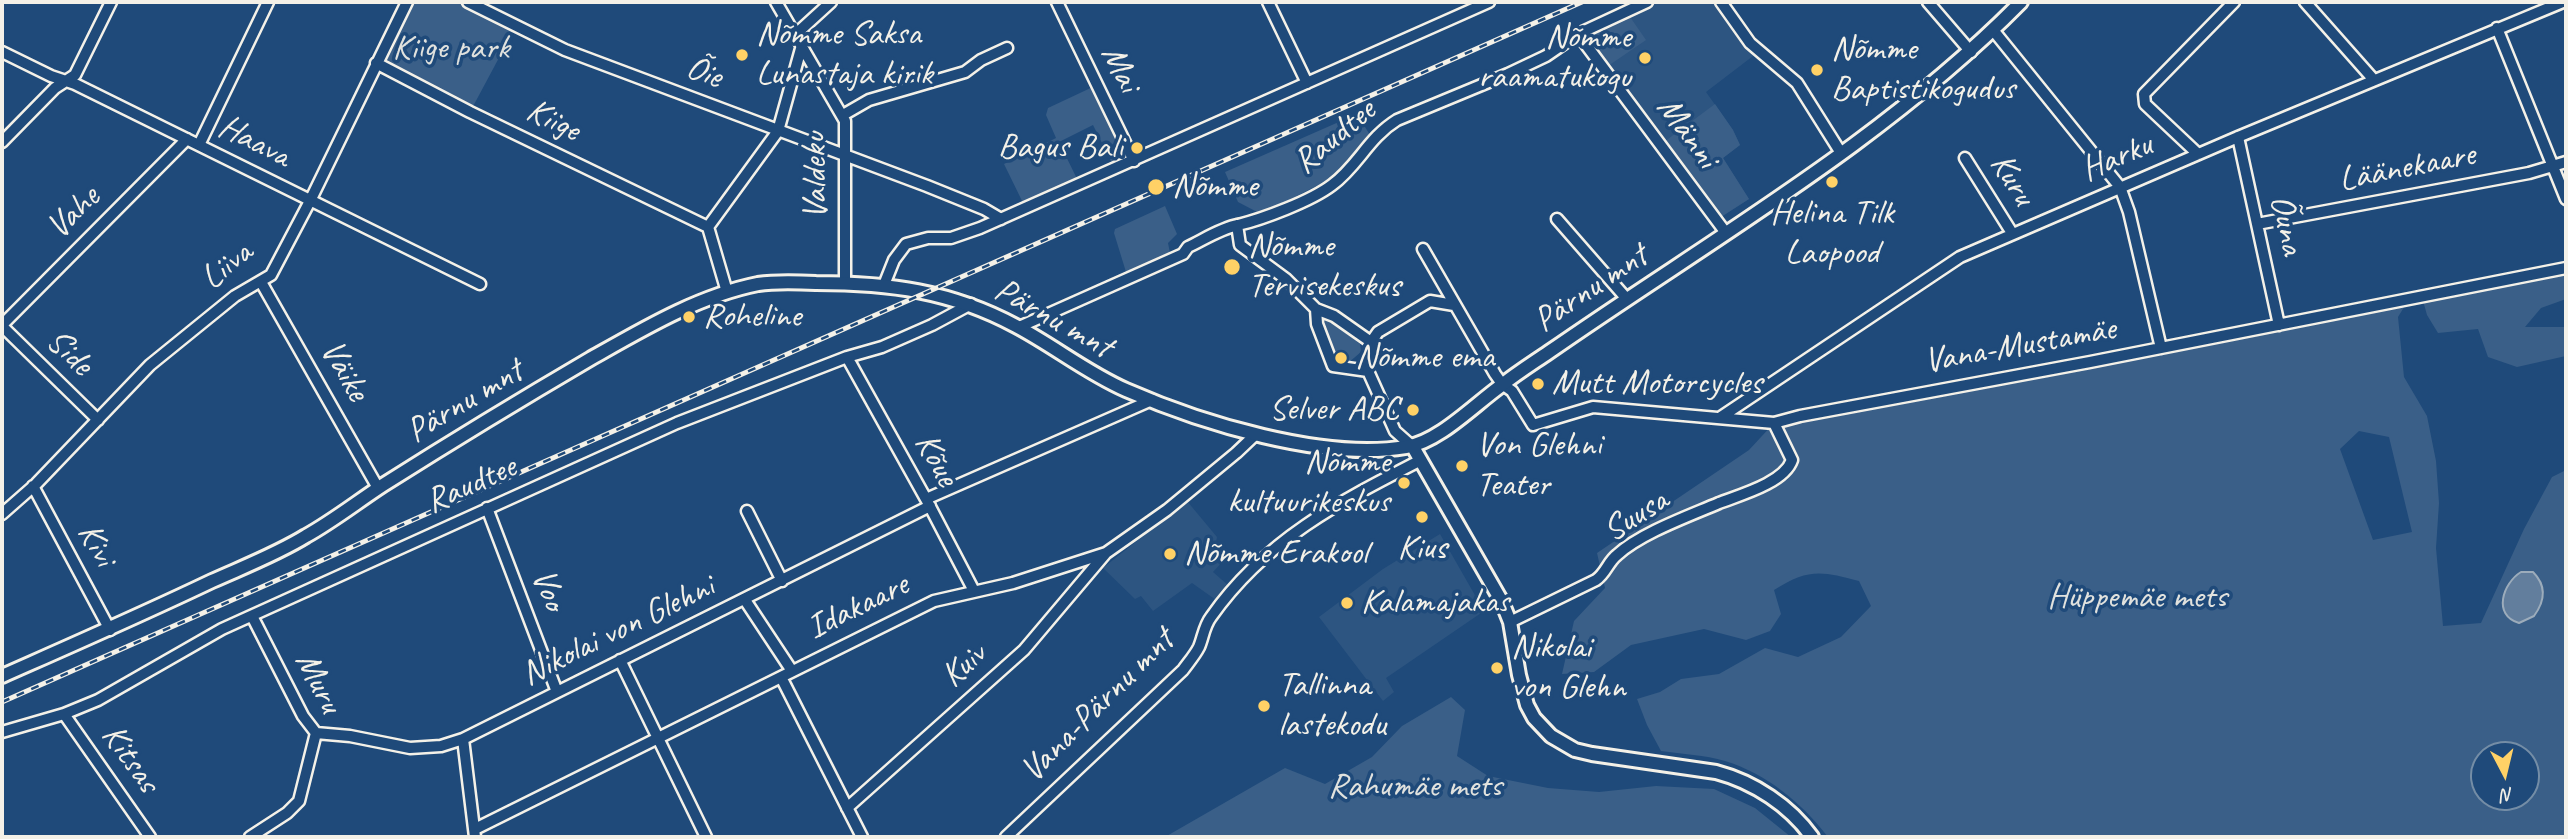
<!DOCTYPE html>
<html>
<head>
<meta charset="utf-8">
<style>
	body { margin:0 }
	#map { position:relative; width:2568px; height:839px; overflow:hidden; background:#1f4a7a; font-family:Caveat,sans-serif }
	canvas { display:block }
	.frame { position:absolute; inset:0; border:4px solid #f4f1e8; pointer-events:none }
	.north { position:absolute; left:2470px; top:741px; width:70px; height:70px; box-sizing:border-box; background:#1f4a7a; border:2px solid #748da6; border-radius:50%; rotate:173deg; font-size:19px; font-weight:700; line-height:28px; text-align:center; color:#f4f1e8 }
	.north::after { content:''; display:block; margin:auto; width:24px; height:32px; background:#ffd166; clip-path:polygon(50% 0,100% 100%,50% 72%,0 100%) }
</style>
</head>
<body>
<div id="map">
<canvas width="2568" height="839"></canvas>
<div class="frame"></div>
<div class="north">N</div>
</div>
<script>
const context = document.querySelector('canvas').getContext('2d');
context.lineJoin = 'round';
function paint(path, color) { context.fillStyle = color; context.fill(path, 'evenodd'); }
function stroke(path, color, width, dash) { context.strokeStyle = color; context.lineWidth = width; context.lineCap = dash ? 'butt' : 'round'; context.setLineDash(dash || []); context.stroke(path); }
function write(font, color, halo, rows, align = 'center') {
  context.font = font + ' Caveat,sans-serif'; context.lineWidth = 7; context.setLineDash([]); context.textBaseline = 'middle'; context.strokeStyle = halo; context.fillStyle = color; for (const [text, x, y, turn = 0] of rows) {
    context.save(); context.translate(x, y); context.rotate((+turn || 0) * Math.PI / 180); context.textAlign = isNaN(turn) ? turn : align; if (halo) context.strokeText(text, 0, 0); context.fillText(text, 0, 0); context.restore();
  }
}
paint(new Path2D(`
	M 1657,2 L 1717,2 L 1757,53 L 1706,92 L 1733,130 L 1740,145 L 1723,158 L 1749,199 L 1721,217 L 1587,34 Z
	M 1187,501 L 1217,537 L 1215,548 L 1225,559 L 1213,572 L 1229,586 L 1216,600 L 1192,583 L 1153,611 L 1141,596 L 1135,599 L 1103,568 Z
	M 1440,534 L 1484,611 L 1386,678 L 1394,692 L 1383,701 L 1319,617 L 1383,569 Z`), '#2d5581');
paint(new Path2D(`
	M 407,2 L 468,2 L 516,26 L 470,112 L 376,63 Z
	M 1628,14 L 1646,40 L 1608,66 L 1587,34 Z
	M 1097,85 L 1134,161 L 1115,169 L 1093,125 L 1059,142 L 1080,185 L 1026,209 L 1004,164 L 1056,138 L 1046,115 L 1048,108 Z
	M 1715,104 L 1733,130 L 1740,145 L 1723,158 L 1749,199 L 1721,217 L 1664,142 Z
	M 1357,114 L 1370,135 L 1334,177 L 1261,214 L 1238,202 L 1225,172 Z
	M 1165,206 L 1177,234 L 1168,243 L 1170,253 L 1126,272 L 1114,233 L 1115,229 Z
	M 2566,268 L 2566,299 L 2541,308 L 2525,327 L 2566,327 L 2566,356 L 2517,367 L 2488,357 L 2478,329 L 2438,333 L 2427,315 L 2422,297 Z
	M 2409,299 L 2398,317 L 2404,377 L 2427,416 L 2436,461 L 2439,503 L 2436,548 L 2443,626 L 2481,623 L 2524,529 L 2552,477 L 2566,470 L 2566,837 L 1828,837 C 1802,803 1767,774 1725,761 C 1705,755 1682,754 1661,751 L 1647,725 L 1637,699 L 1660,692 L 1681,679 L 1719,674 L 1765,648 L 1798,657 L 1841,637 L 1871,606 L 1859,581 C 1822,571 1808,568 1774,590 L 1781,614 L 1770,631 L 1746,640 L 1704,629 L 1631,645 L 1594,672 L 1562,674 L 1574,621 L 1605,588 L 1597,553 L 1749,450 L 1774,423 ZM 2359,431 L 2389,437 L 2412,532 L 2373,540 L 2340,449 ZM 2484,755 L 2526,755 L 2526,797 L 2484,797 Z
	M 1327,317 L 1360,344 L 1361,352 L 1348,363 L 1341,363 C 1329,354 1322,335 1324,320 Z
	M 1451,697 L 1465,710 L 1457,756 L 1488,776 L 1548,788 L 1599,792 L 1656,786 L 1714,789 L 1755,808 L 1791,837 L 1165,837 L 1285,768 L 1325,784 L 1372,757 L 1402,726 Z`), '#3a5f88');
const water = new Path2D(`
	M 2521,572 L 2533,572 C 2547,586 2545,601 2534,616 L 2519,623 C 2492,615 2503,583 2521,572 Z`);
paint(water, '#627e9d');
stroke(water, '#9cacbb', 2);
const minor = new Path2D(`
	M 468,2 L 565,50 L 927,186 L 984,209 L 1001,219
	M 776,2 L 845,121 L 845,283
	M 1057,2 L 1134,161
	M 1268,2 L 1307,83
	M 1721,2 L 1750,43 L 1797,83 L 1841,153
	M 1928,2 L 1971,52
	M 2305,2 L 2374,80
	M 2497,28 L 2566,199
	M 1993,30 L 2120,187 L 2129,212 L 2161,348
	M 796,34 L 831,2
	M 1578,34 L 1726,233
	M 2,52 L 51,76 L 75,84 L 480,284
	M 376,63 L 470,112 L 708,227
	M 843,115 L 869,100 L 965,72 L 981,60 L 1007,48
	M 2238,137 L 2279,325
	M 2,142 L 55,88 L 75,75 L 111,2
	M 199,145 L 268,2
	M 2198,154 L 2145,104 L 2144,94 L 2234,2
	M 1965,158 L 2012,233
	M 1557,219 L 1626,298
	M 2257,224 L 2529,173 L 2566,162
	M 1237,225 L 1240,245 L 1286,279 L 1316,309 L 1334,316 L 1371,342
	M 1423,249 L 1495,374 L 1502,384 L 1512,391 L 1533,425 L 1593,407 L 1774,423 L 1800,416 L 2090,362 L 2566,268
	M 261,282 L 378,488
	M 884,285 L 894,260 L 906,244 L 928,238 L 951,238 L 980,228 L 1489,2
	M 727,292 L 708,227 L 778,131 L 802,45
	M 1316,309 L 1317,324 L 1333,366 L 1368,371
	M 2,325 L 187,139
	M 2,326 L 98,420
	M 1019,327 L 1183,254 L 1188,247 C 1203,240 1221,228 1238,225 C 1263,219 1311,201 1332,185 C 1358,166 1368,138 1397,120 L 1508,74 L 1546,56 L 1578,34 L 1647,2
	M 1371,342 L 1368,371 L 1395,431 L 1413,447
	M 1371,342 L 1378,332 L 1430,301 L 1454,305
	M 847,357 L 926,499 L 974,591
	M 1721,417 L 1960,257 L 2238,137 L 2563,2
	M 33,486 L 110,630
	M 926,499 L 1152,400
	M 487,508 L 557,692
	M 747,511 L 782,581
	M 2,514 L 36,484 L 150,365 L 235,296 L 271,275 L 310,201 L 407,2
	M 745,600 L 792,671
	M 1510,622 L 1596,580 C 1606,573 1608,562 1617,555 C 1641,533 1689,516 1719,503 C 1740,495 1784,483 1792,460 L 1774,423
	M 620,660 L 706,837
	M 781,677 L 862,837
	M 64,714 L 150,837
	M 2,732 L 64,714 L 98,700 L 222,629 L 677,423 L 847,357 L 882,347 L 932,325 L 971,304
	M 316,733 L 350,736 L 410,748 L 441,746 L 463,739 L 930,506
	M 463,739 L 475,837
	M 847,808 L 1024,650 L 1106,553
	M 475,829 L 934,601 L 1013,583 L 1106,553 L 1167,510 L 1236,453 L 1256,434
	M 250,837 L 287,813 L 299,801 L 316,733 L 303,716 L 252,616
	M 1006,837 L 1183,670 C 1188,663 1195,655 1199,647 C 1203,638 1204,626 1211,617 C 1265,540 1339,502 1421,460`);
const major = new Path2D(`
	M 1413,447 L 1502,602 L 1510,622 L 1519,675 L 1527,705 L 1534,718 L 1551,736 L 1575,750 L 1592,754 L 1716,772 C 1754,782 1790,806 1812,837
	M 2,676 C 72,645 143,614 212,581 C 243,567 277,554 306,536 C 333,521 357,502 383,485 C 451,442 520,400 590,359 C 643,329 698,296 758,284 C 777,281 797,282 816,283 C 889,283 951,291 1016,326 C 1054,346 1087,373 1126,390 C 1201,423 1324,461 1406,447 C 1439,442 1475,404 1502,385 C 1517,373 1533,363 1549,352 C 1710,240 1883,142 2021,2`);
stroke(minor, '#f4f1e8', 15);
stroke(major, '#f4f1e8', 18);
stroke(minor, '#1f4a7a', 10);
stroke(major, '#1f4a7a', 12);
const rail = new Path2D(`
	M 2,702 L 1582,2`);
stroke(rail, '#f4f1e8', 5);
stroke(rail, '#1f4a7a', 2.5, [8]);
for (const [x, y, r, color] of [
	[742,55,7,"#ffd166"],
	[1645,58,7,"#ffd166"],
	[1817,70,7,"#ffd166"],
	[1137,148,7,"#ffd166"],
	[1832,182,7,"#ffd166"],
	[1156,187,9,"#ffd166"],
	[1232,267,9,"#ffd166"],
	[689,317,7,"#ffd166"],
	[1341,358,7,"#ffd166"],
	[1538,384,7,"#ffd166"],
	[1413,410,7,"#ffd166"],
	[1462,466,7,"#ffd166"],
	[1404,483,7,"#ffd166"],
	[1422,517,7,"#ffd166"],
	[1170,554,7,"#ffd166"],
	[1347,603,7,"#ffd166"],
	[1497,668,7,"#ffd166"],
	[1264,706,7,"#ffd166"]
]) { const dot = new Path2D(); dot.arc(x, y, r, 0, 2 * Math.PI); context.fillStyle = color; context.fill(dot); stroke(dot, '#1f4a7a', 2.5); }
write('35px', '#f4f1e8', '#1f4a7a', [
	["Nõmme Saksa",756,35],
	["Lunastaja kirik",756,75],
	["Nõmme",1631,38,"right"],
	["raamatukogu",1631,78,"right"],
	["Nõmme",1831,50],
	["Baptistikogudus",1831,90],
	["Bagus Bali",1123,148,"right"],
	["Nõmme",1172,187],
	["Helina Tilk",1832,214,"center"],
	["Laopood",1832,254,"center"],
	["Nõmme",1248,247],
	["Tervisekeskus",1248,287],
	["Roheline",703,317],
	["Nõmme ema",1355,358],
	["Mutt Motorcycles",1552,384],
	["Selver ABC",1399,410,"right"],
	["Von Glehni",1476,446],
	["Teater",1476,486],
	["Nõmme",1390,463,"right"],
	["kultuurikeskus",1390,503,"right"],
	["Kius",1422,549,"center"],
	["Nõmme Erakool",1184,554],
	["Kalamajakas",1361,603],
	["Nikolai",1511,648],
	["von Glehn",1511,688],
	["Tallinna",1278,686],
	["lastekodu",1278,726]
], 'left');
write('35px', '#e1e2de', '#1f4a7a', [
	["Kiige park",451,49],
	["Hüppemäe mets",2137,598],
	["Rahumäe mets",1415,787]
]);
write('35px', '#f4f1e8', '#1f4a7a', [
	["Mai",1120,69,64],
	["Õie",704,73,21],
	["Kiige",553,121,26],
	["Männi",1687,133,54],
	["Raudtee",1335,137,-40],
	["Haava",254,142,27],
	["Harku",2117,158,-23],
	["Läänekaare",2407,168,-11],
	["Valdeku",816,176,-91],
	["Kuru",2012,180,58],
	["Vahe",74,213,-45],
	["Õuna",2286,225,78],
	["Liiva",227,266,-39],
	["Pärnu mnt",1591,289,-34],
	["Pärnu mnt",1053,319,29],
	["Vana-Mustamäe",2020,346,-10],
	["Side",69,353,44],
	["Väike",344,371,60],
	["Pärnu mnt",465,402,-31],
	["Kõue",936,460,61],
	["Raudtee",471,485,-24],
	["Suusa",1636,516,-32],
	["Kivi",96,545,62],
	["Voo",548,590,69],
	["Idakaare",858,607,-26],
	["Nikolai von Glehni",618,631,-26],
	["Kuiv",964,666,-42],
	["Muru",318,683,63],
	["Vana-Pärnu mnt",1098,706,-45],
	["Kitsas",130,759,55]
]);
</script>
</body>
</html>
